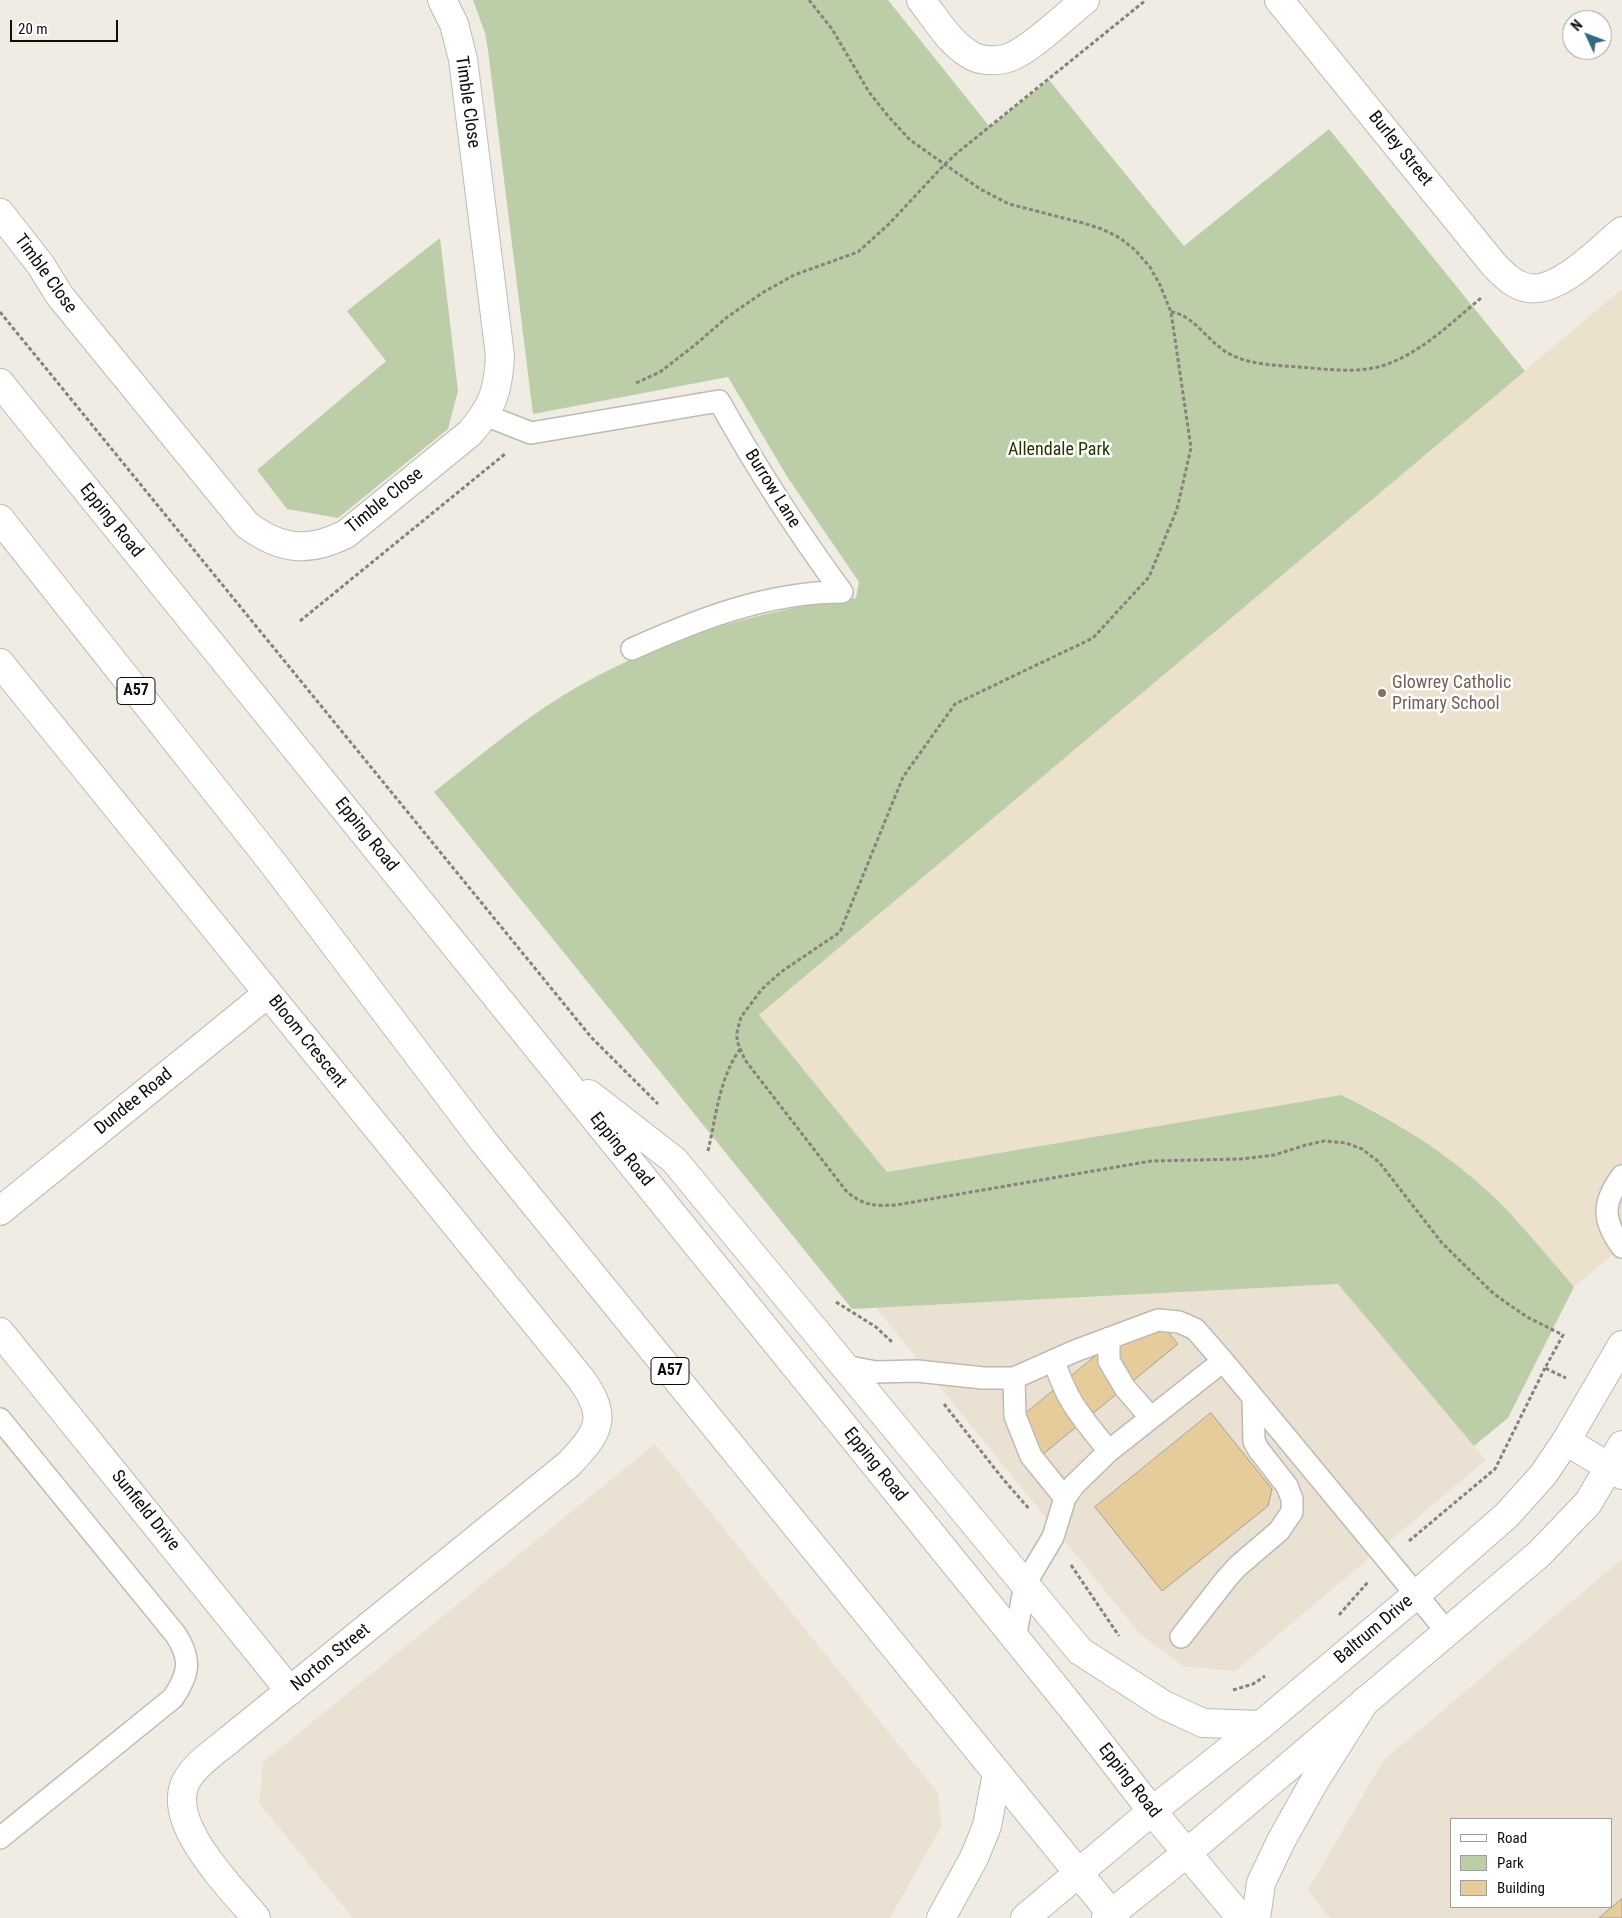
<!DOCTYPE html>
<html>
<head>
<meta charset="utf-8">
<style>
	body { margin:0 }
	#map { position:relative; width:1622px; height:1918px; overflow:hidden; background:#f0ece4; font-family:"Roboto Condensed",sans-serif }
	canvas { display:block }
	.legend { position:absolute; left:1450px; top:1818px; width:162px; height:90px; box-sizing:border-box; background:#fff; border:1px solid #9f9e9d; margin:0; padding:6px 9px; list-style:none; font-size:15px; color:#0f0d0b }
	.legend li { display:flex; align-items:center; gap:10px; height:25px }
	.legend b { width:25px; border:1px solid #9f9e9d }
	.north { position:absolute; left:1562px; top:10px; width:50px; height:50px; box-sizing:border-box; background:#fff; border:1px solid #9f9e9d; border-radius:50%; rotate:313deg; font-size:14px; font-weight:700; line-height:20px; text-align:center; color:#0f0d0b }
	.north::after { content:''; display:block; margin:auto; width:18px; height:22px; background:#326984; clip-path:polygon(50% 0,100% 100%,50% 72%,0 100%) }
	.scale { position:absolute; left:10px; top:20px; width:108px; height:22px; box-sizing:border-box; border:2px solid #0f0d0b; border-top:0; padding-left:6px; font-size:15px; line-height:18px; white-space:nowrap; color:#0f0d0b; -webkit-text-stroke:4px #fff; paint-order:stroke }
</style>
</head>
<body>
<div id="map">
<canvas width="1622" height="1918"></canvas>
<ul class="legend">
<li><b style="height:6px;background:#fff"></b>Road</li>
<li><b style="height:14px;background:#bccea8"></b>Park</li>
<li><b style="height:14px;background:#e6cb9b"></b>Building</li>
</ul>
<div class="north">N</div>
<div class="scale">20 m</div>
</div>
<script>
const context = document.querySelector('canvas').getContext('2d');
context.lineJoin = 'round';
function paint(path, color) { context.fillStyle = color; context.fill(path, 'evenodd'); }
function stroke(path, color, width, dash) { context.strokeStyle = color; context.lineWidth = width; context.lineCap = dash ? 'butt' : 'round'; context.setLineDash(dash || []); context.stroke(path); }
function write(font, color, halo, rows, align = 'center') {
  context.font = font + ' "Roboto Condensed",sans-serif'; context.lineWidth = 5; context.setLineDash([]); context.textBaseline = 'middle'; context.strokeStyle = halo; context.fillStyle = color; for (const [text, x, y, turn = 0] of rows) {
    context.save(); context.translate(x, y); context.rotate((+turn || 0) * Math.PI / 180); context.textAlign = isNaN(turn) ? turn : align; if (halo) context.strokeText(text, 0, 0); context.fillText(text, 0, 0); context.restore();
  }
}
paint(new Path2D(`
	M 1339,1284 L 1486,1460 L 1235,1671 L 1183,1666 L 1140,1634 L 876,1308 Z
	M 655,1444 L 938,1793 L 941,1827 L 890,1918 L 353,1918 L 259,1803 L 263,1762 Z
	M 1622,1559 L 1622,1918 L 1330,1918 L 1308,1890 L 1383,1761 ZM 1451,1819 L 1611,1819 L 1611,1907 L 1451,1907 Z`), '#eae1d2');
paint(new Path2D(`
	M 1622,289 L 1622,1247 L 1574,1287 L 1506,1209 L 1465,1171 L 1404,1128 L 1373,1110 L 1341,1095 L 887,1172 L 759,1015 Z`), '#ece1cd');
paint(new Path2D(`
	M 473,0 L 888,0 L 990,127 L 1049,80 L 1184,246 L 1329,129 L 1525,371 L 759,1015 L 887,1172 L 1341,1095 C 1402,1124 1460,1161 1507,1210 C 1530,1235 1552,1261 1574,1287 L 1508,1418 L 1474,1446 L 1338,1284 L 852,1309 L 434,792 C 476,759 517,724 562,696 C 652,641 753,611 856,598 L 859,582 L 788,478 L 728,377 L 533,414 L 488,50 L 485,33 Z
	M 440,238 L 458,391 L 448,429 L 338,518 L 287,509 L 257,470 L 386,361 L 347,311 Z`), '#bccea8');
const building = new Path2D(`
	M 1151,1311 L 1178,1344 L 1037,1459 L 1010,1426 Z
	M 1211,1413 L 1272,1489 L 1268,1506 L 1162,1591 L 1095,1507 Z
	M 1622,1899 L 1622,1918 L 1599,1918 Z`);
paint(building, '#e6cb9b');
stroke(building, '#a5a19a', 1);
const service = new Path2D(`
	M 485,415 L 531,433 L 719,401 C 756,467 797,531 842,592 C 768,592 699,619 632,649
	M 1622,1176 C 1602,1203 1602,1220 1622,1247
	M 1109,1338 L 1109,1361 L 1125,1388 L 1151,1418
	M 1054,1360 C 1066,1401 1083,1419 1109,1451
	M 844,1366 L 876,1372 L 917,1371 L 983,1378 L 1014,1378 L 1075,1351 L 1158,1320 L 1179,1322 L 1195,1329 L 1223,1361 L 1448,1633
	M 1014,1378 L 1015,1416 L 1031,1456 L 1065,1498 L 1053,1537 L 1025,1584 L 1015,1639
	M 0,1419 L 176,1635 C 192,1660 189,1674 173,1698 L 0,1838
	M 1065,1498 L 1074,1485 L 1109,1451 L 1223,1361
	M 1181,1637 L 1227,1578 L 1238,1566 L 1279,1531 L 1292,1512 L 1292,1499 L 1287,1486 L 1258,1449 L 1254,1441 L 1253,1398`);
const minor = new Path2D(`
	M 921,0 C 935,18 949,42 969,54 C 980,62 1000,62 1013,56 C 1036,45 1065,16 1085,0
	M 1279,0 L 1494,265 C 1504,275 1514,286 1529,288 C 1559,293 1600,249 1622,231
	M 0,213 L 40,264 L 60,296 L 247,525 C 281,550 308,553 346,534 L 470,433 C 493,406 498,392 500,356 L 463,59 L 454,24 L 442,0
	M 0,663 L 581,1379 C 609,1418 599,1432 569,1464 L 230,1739 C 216,1751 198,1762 188,1778 C 161,1820 231,1887 256,1918
	M 0,1211 L 267,994
	M 0,1332 L 290,1691
	M 1566,1441 L 1622,1475`);
const tertiary = new Path2D(`
	M 941,1918 L 974,1858 L 987,1826 L 997,1773
	M 1025,1918 L 1152,1811 L 1261,1725 L 1417,1594 L 1507,1515 L 1543,1475 L 1566,1441 L 1622,1345
	M 1106,1918 L 1188,1852 L 1539,1554 L 1588,1503 L 1622,1445`);
const primary = new Path2D(`
	M 0,383 L 1080,1718 L 1152,1811 L 1241,1918
	M 0,519 L 272,862 L 484,1142 L 1115,1918
	M 589,1094 L 674,1160 L 1080,1651 L 1164,1705 L 1203,1723 L 1261,1725
	M 1256,1918 L 1261,1883 L 1281,1841 L 1314,1782 L 1365,1701`);
stroke(service, '#bfbab3', 24);
stroke(minor, '#bfbab3', 30);
stroke(tertiary, '#bfbab3', 30);
stroke(primary, '#bfbab3', 30);
stroke(new Path2D(`
	M 809,0 L 832,29 L 869,92 L 888,116 L 910,140 L 980,189 L 1009,204 L 1083,223 L 1102,229 L 1120,238 L 1135,250 L 1150,267 L 1160,285 L 1171,312 L 1191,448 L 1177,509 L 1149,577 L 1093,638 L 955,704 L 903,777 L 840,932 L 781,972 L 762,989 L 741,1017 L 737,1032 L 737,1041 L 745,1060 L 847,1192 C 865,1206 873,1206 896,1205 L 1151,1161 L 1241,1159 L 1274,1155 L 1306,1145 L 1324,1141 L 1346,1143 L 1362,1149 L 1379,1162 L 1442,1243 L 1494,1294 L 1527,1317 L 1563,1335 L 1545,1368 L 1566,1378
	M 0,312 L 591,1037 L 658,1104
	M 1171,312 C 1193,314 1208,342 1228,353 C 1249,365 1274,365 1298,367 C 1326,369 1358,374 1385,365 C 1422,352 1451,323 1481,298
	M 636,383 L 660,372 L 695,345 L 726,318 L 762,293 L 794,275 L 858,252 L 890,223 L 944,165 L 957,153 L 1146,0
	M 300,621 L 505,454
	M 708,1151 C 716,1117 719,1079 740,1049
	M 836,1302 L 876,1327 L 892,1342
	M 944,1404 L 1003,1479 L 1030,1510
	M 1409,1541 L 1495,1469 L 1545,1368
	M 1071,1565 L 1119,1636
	M 1339,1615 L 1368,1582
	M 1233,1690 L 1253,1684 L 1265,1676`), '#86837e', 3, [4, 2.5]);
stroke(service, '#fff', 21);
stroke(minor, '#fff', 28);
stroke(tertiary, '#fff', 28);
stroke(primary, '#fff', 28);
for (const [x, y, r, color] of [
	[1382,693,5,"#8d6e63"]
]) { const dot = new Path2D(); dot.arc(x, y, r, 0, 2 * Math.PI); context.fillStyle = color; context.fill(dot); stroke(dot, '#fff', 2); }
for (const [x, y, w] of [
	[136,691,38],
	[670,1371,38]
]) { const box = new Path2D(); box.roundRect(x - w / 2, y - 13.5, w, 27, 4); context.fillStyle = '#fff'; context.fill(box); stroke(box, '#0f0d0b', 1); }
write('bold 16px', '#0f0d0b', null, [
	["A57",136,691],
	["A57",670,1371]
]);
write('18px', '#0f0d0b', '#fff', [
	["Timble Close",467,102,82],
	["Burley Street",1400,149,51],
	["Timble Close",45,274,54],
	["Burrow Lane",772,489,58],
	["Timble Close",385,501,-39],
	["Epping Road",111,521,51],
	["Epping Road",366,835,51],
	["Bloom Crescent",307,1042,51],
	["Dundee Road",134,1102,-39],
	["Epping Road",621,1150,51],
	["Epping Road",875,1465,51],
	["Sunfield Drive",145,1511,51],
	["Baltrum Drive",1374,1630,-40],
	["Norton Street",331,1658,-39],
	["Epping Road",1129,1781,52]
]);
write('18px', '#223600', '#fff', [
	["Allendale Park",1059,450]
]);
write('18px', '#785e54', '#fff', [
	["Glowrey Catholic",1392,683],
	["Primary School",1392,704]
], 'left');
</script>
</body>
</html>
